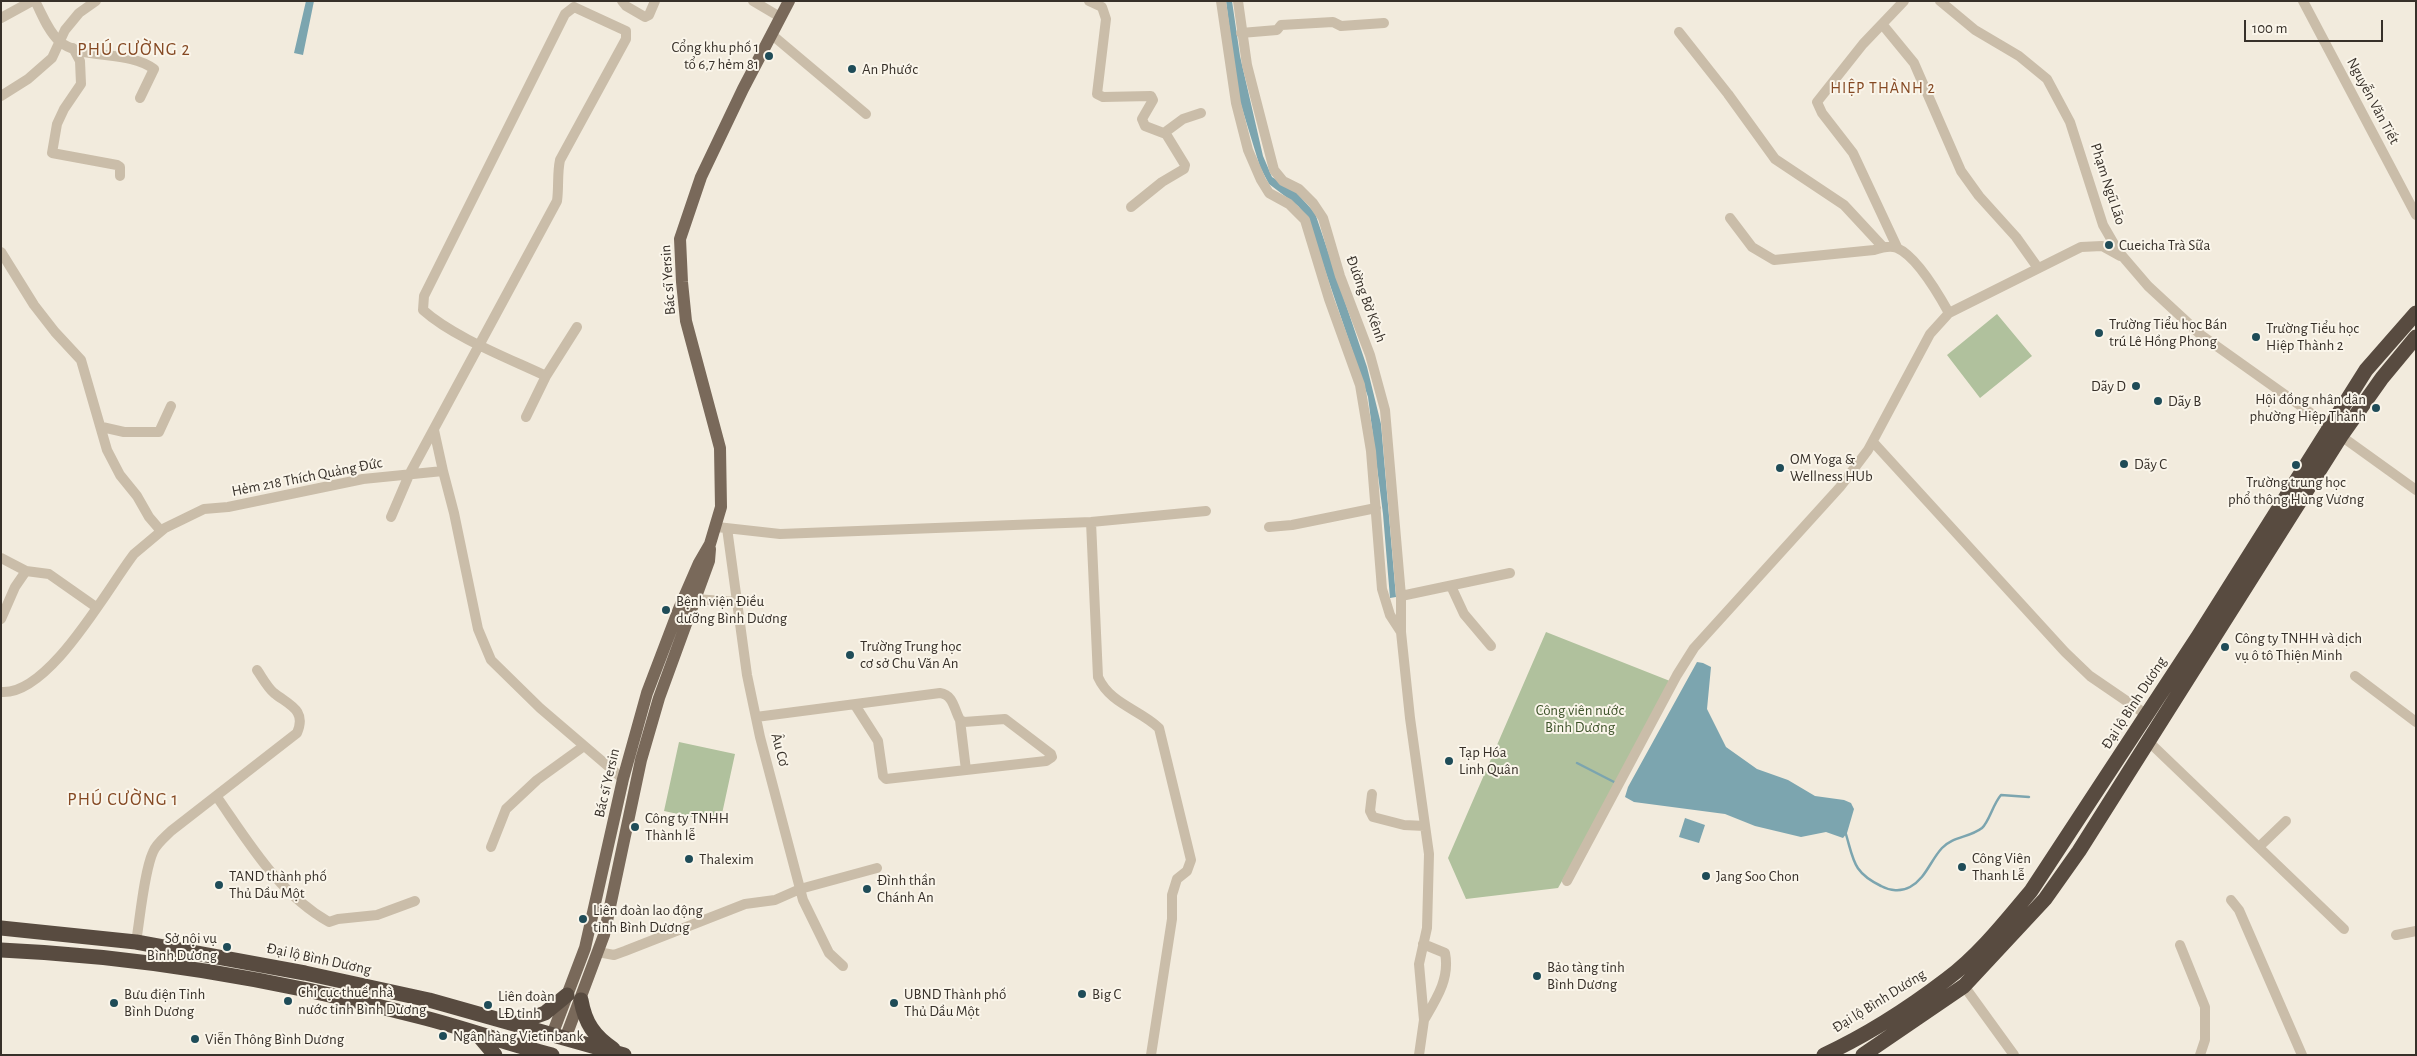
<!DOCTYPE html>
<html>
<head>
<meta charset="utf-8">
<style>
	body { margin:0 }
	#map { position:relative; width:2417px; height:1056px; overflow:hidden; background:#f2ebdd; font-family:"Alegreya Sans",sans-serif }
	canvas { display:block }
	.frame { position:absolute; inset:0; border:2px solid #373029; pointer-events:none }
	.scale { position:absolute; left:2244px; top:20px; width:139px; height:22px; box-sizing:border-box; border:2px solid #373029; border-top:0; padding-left:6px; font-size:15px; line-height:18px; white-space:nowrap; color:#373029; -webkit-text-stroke:4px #faf5ea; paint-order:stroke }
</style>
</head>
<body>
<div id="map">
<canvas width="2417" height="1056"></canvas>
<div class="frame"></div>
<div class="scale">100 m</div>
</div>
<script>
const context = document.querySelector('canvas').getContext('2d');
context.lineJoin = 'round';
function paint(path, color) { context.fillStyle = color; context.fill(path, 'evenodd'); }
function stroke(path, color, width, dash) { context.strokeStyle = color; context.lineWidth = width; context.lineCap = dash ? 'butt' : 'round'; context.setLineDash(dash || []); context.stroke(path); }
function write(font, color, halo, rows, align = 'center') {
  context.font = font + ' "Alegreya Sans",sans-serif'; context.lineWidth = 4; context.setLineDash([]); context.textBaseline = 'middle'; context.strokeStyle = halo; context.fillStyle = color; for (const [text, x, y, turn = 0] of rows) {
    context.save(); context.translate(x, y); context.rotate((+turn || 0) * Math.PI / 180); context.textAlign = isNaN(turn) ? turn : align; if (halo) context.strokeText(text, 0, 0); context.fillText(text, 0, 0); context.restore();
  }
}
paint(new Path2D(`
	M 1997,314 L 2032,356 L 1980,398 L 1947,355 Z
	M 1546,632 L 1675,683 L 1558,888 L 1466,899 L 1448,858 Z
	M 679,742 L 735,754 L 720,823 L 664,811 Z`), '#b0c19d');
paint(new Path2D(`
	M 306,1 L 314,1 L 303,55 L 294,53 Z
	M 1226,1 L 1232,1 L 1240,56 L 1263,156 L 1272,177 L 1295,191 L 1315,213 L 1367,367 L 1381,424 L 1396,597 L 1390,598 L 1383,514 L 1368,397 L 1307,217 L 1298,206 L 1269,184 L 1260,167 L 1238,95 Z
	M 1697,662 L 1703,663 L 1711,667 L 1707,709 L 1726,747 L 1757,769 L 1788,780 L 1815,796 L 1844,800 L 1851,803 L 1854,809 L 1847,833 L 1843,838 L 1826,832 L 1801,837 L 1755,826 L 1725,814 L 1634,802 L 1625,797 L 1628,787 Z
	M 1685,818 L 1705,825 L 1699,843 L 1679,837 Z`), '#7ca5af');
stroke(new Path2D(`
	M 1577,763 L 1616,783
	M 1845,831 C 1854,860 1852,872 1881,886 C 1890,891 1901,892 1910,887 C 1926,878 1930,861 1942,848 C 1953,836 1969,838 1982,828 C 1989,822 1993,804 2001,795 L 2029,797`), '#7ca5af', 2.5);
stroke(new Path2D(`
	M 35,1 C 42,14 48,31 59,41 C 82,61 127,49 154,69 L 140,98
	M 622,1 L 626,6 L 645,17 L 649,15 L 655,1
	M 753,1 L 780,17
	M 1089,1 L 1102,7 L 1106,19 L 1097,94 L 1103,97 L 1151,96 L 1153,100 L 1142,119 L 1145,126 L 1166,134 L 1185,165 L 1184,169 L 1162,182 L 1131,207
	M 1221,1 L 1236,103 L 1248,150 L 1261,180 L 1269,193 L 1289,204 L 1305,220 L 1329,299 L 1360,385 L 1371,451 L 1382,589 L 1390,615 L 1401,632 L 1410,718 L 1429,854 L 1427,928 L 1419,964 L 1424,1020 L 1419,1055
	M 1238,1 L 1247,65 L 1274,170 L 1283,181 L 1299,189 L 1313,203 L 1323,218 L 1340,276 L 1370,355 L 1385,410 L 1401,596 L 1401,632
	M 1940,1 L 1975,30 L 2019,56 L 2047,79 L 2070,122 L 2103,225 L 2118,251 L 2148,286 L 2201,335 L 2329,426
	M 2303,1 L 2416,215
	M 1,18 L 32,1
	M 1882,24 L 1914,63 L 1961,171 L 1979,196 L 2016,237 L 2038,268
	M 1679,32 L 1728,94 L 1775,159 L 1844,205 L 1883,247
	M 1241,33 L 1277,30 L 1281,25 L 1333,22 L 1341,26 L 1384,23
	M 771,34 L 866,114
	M 73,48 L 80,61 L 81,84 L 64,109 L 57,124 L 52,153 L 117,165 L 120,167 L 120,176
	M 1,96 L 28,79 L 52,58 L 65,30 L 79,13 L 96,1
	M 1164,133 L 1183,119 L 1201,113
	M 1730,218 L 1752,247 L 1774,260 L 1874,250 C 1880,248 1890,245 1897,248 C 1916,256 1939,295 1949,313 L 2081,247 L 2102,246 L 2120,256
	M 1897,247 L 1853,153 L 1822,113 L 1817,102 L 1863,44 L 1904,1
	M 1,252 L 34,305 L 55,332 L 81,360 L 107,450 L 120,475 L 137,496 L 149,517 L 161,531
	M 546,376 C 508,358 453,337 423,310 L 424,296 L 565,14 L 574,7
	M 526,417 L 546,376 L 577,327
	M 102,427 L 124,432 L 159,432 L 171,406
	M 434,430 L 443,471
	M 2341,436 L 2416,490
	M 1873,442 L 2065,652 L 2090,676 L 2147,715
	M 391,517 L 409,475 L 557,201 C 559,187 557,174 560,160 L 626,39 L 626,31 L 574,7
	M 1091,522 L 1098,677 C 1110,704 1139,709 1159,728 L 1191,860 L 1187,871 L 1177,879 L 1172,895 L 1172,919 L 1151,1055
	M 717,527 L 780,534 L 1091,522 L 1206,511
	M 1269,527 L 1292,525 L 1376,508
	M 727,528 L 747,675 L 760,737 L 803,900 L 829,953 L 843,966
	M 1,558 L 26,571
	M 1451,586 L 1464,614 L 1491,646
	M 1401,596 L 1510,573
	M 695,599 L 737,602
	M 1,619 L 15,587 L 26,571 L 49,574 L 96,607
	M 2355,676 L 2416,722
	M 1,692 C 49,696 107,589 134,554 L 165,528 L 204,509 L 228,507 L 363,479 L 443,471 L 454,513 L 478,629 L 491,660 L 540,708 L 623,779
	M 756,717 L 940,693 C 954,695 954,710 960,720 L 964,722 L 1005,719 L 1051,754 L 1052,757 L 1046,761 L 886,779 L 883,776 L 878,741 L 855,705
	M 960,720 L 966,770
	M 2148,741 L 2344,929
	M 1372,794 L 1370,811 L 1373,817 L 1404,825 L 1425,826
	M 217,797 C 249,843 279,894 329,922 L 338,919 L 377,915 L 415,901
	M 2260,846 L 2286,821
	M 491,847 L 506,809 L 537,780 L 584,746
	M 1567,881 L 1677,675 L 1694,648 L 1840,487 L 1868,450 L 1930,334 L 1949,313
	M 2231,900 L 2239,910 L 2302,1055
	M 2396,935 L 2416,931
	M 136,942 C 140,919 144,872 153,852 C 156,844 165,837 171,831 L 297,733 C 307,710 289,705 274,693 C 267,687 262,677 257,670
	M 1423,944 L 1445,953 C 1450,978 1437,998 1424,1020
	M 2180,945 L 2205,1007 L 2205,1040 L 2200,1055
	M 598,952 L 614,955 L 625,951 L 745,904 L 775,900 L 800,889 L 877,868
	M 1964,986 L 2014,1055`), '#cabda9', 10);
stroke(new Path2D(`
	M 552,1035 L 585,948 L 623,779 L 647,693 L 679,609 L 699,563 L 710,544 L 721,507 L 720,448 L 686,321 L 682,282 L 680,239 L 701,177 L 743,89 L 789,1
	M 565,1039 L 604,935 L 641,760 L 659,698 L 709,561 L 710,549`), '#79695a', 12);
stroke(new Path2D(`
	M 1,928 L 136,942 L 305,973 L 429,1000 L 624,1055
	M 1,950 C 142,956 284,981 421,1017 C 465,1028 508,1044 552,1055
	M 581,1000 C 585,1023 594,1036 613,1049
	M 514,1024 L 545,1013 L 567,995
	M 478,1035 L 495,1055
	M 1824,1055 C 1867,1035 1909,1008 1947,979 C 1979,955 2005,922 2031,891 L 2199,635 L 2366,370 L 2416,313
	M 1863,1055 L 1964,986 L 2045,899 L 2079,851 L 2341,436 L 2382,378 L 2416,337`), '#584b40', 15);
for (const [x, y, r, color] of [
	[769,56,5,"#1f4c58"],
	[852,69,5,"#1f4c58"],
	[2109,245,5,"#1f4c58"],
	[2099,333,5,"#1f4c58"],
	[2256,337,5,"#1f4c58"],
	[2136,386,5,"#1f4c58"],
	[2158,401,5,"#1f4c58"],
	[2376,408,5,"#1f4c58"],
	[2124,464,5,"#1f4c58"],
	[2296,465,5,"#1f4c58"],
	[1780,468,5,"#1f4c58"],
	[666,610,5,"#1f4c58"],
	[2225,647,5,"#1f4c58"],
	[850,655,5,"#1f4c58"],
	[1449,761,5,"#1f4c58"],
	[635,827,5,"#1f4c58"],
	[689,859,5,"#1f4c58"],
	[1962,867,5,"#1f4c58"],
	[1706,876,5,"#1f4c58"],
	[219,885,5,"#1f4c58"],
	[867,889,5,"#1f4c58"],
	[583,919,5,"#1f4c58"],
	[227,947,5,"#1f4c58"],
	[1537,976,5,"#1f4c58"],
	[1082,994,5,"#1f4c58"],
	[288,1001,5,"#1f4c58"],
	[114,1003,5,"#1f4c58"],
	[894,1003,5,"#1f4c58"],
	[488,1005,5,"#1f4c58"],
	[443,1036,5,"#1f4c58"],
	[195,1039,5,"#1f4c58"]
]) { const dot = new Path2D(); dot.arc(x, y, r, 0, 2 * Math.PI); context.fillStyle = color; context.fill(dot); stroke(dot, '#faf5ea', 2); }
write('15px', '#373029', '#faf5ea', [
	["Cổng khu phố 1",759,47,"right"],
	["tổ 6,7 hẻm 81",759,64,"right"],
	["An Phước",862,69],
	["Cueicha Trà Sữa",2119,245],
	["Trường Tiểu học Bán",2109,324],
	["trú Lê Hồng Phong",2109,341],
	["Trường Tiểu học",2266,328],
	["Hiệp Thành 2",2266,345],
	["Dãy D",2126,386,"right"],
	["Hội đồng nhân dân",2366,399,"right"],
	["phường Hiệp Thành",2366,416,"right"],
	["Dãy B",2168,401],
	["OM Yoga &",1790,459],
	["Wellness HUb",1790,476],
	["Dãy C",2134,464],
	["Trường trung học",2296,482,"center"],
	["phổ thông Hùng Vương",2296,499,"center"],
	["Bệnh viện Điều",676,601],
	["dưỡng Bình Dương",676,618],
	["Công ty TNHH và dịch",2235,638],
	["vụ ô tô Thiện Minh",2235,655],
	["Trường Trung học",860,646],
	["cơ sở Chu Văn An",860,663],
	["Tạp Hóa",1459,752],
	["Linh Quân",1459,769],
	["Công ty TNHH",645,818],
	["Thành lễ",645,835],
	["Công Viên",1972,858],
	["Thanh Lễ",1972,875],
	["Thalexim",699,859],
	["TAND thành phố",229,876],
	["Thủ Dầu Một",229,893],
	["Jang Soo Chon",1716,876],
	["Đình thần",877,880],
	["Chánh An",877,897],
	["Liên đoàn lao động",593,910],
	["tỉnh Bình Dương",593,927],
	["Sở nội vụ",217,938,"right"],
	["Bình Dương",217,955,"right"],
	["Bảo tàng tỉnh",1547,967],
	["Bình Dương",1547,984],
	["Chi cục thuế nhà",298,992],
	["nước tỉnh Bình Dương",298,1009],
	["Bưu điện Tỉnh",124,994],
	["Bình Dương",124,1011],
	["UBND Thành phố",904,994],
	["Thủ Dầu Một",904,1011],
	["Big C",1092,994],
	["Liên đoàn",498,996],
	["LĐ tỉnh",498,1013],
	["Ngân hàng Vietinbank",453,1036],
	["Viễn Thông Bình Dương",205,1039]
], 'left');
write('15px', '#373029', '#faf5ea', [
	["Nguyễn Văn Tiết",2373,101,62],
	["Phạm Ngũ Lão",2108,184,72],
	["Bác sĩ Yersin",668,280,-94],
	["Đường Bờ Kênh",1366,299,70],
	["Hẻm 218 Thích Quảng Đức",307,477,-11],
	["Đại lộ Bình Dương",2134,703,-57],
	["Âu Cơ",780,750,75],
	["Bác sĩ Yersin",607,783,-77],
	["Đại lộ Bình Dương",319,959,12],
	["Đại lộ Bình Dương",1879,1001,-32]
]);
write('15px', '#40552d', '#faf5ea', [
	["Công viên nước",1580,710],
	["Bình Dương",1580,727]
]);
context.letterSpacing = '1px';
write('16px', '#854923', '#faf5ea', [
	["HIỆP THÀNH 2",1883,88]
]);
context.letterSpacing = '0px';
context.letterSpacing = '1px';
write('18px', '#854923', '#faf5ea', [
	["PHÚ CƯỜNG 2",134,50],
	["PHÚ CƯỜNG 1",123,800]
]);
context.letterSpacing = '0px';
</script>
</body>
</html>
